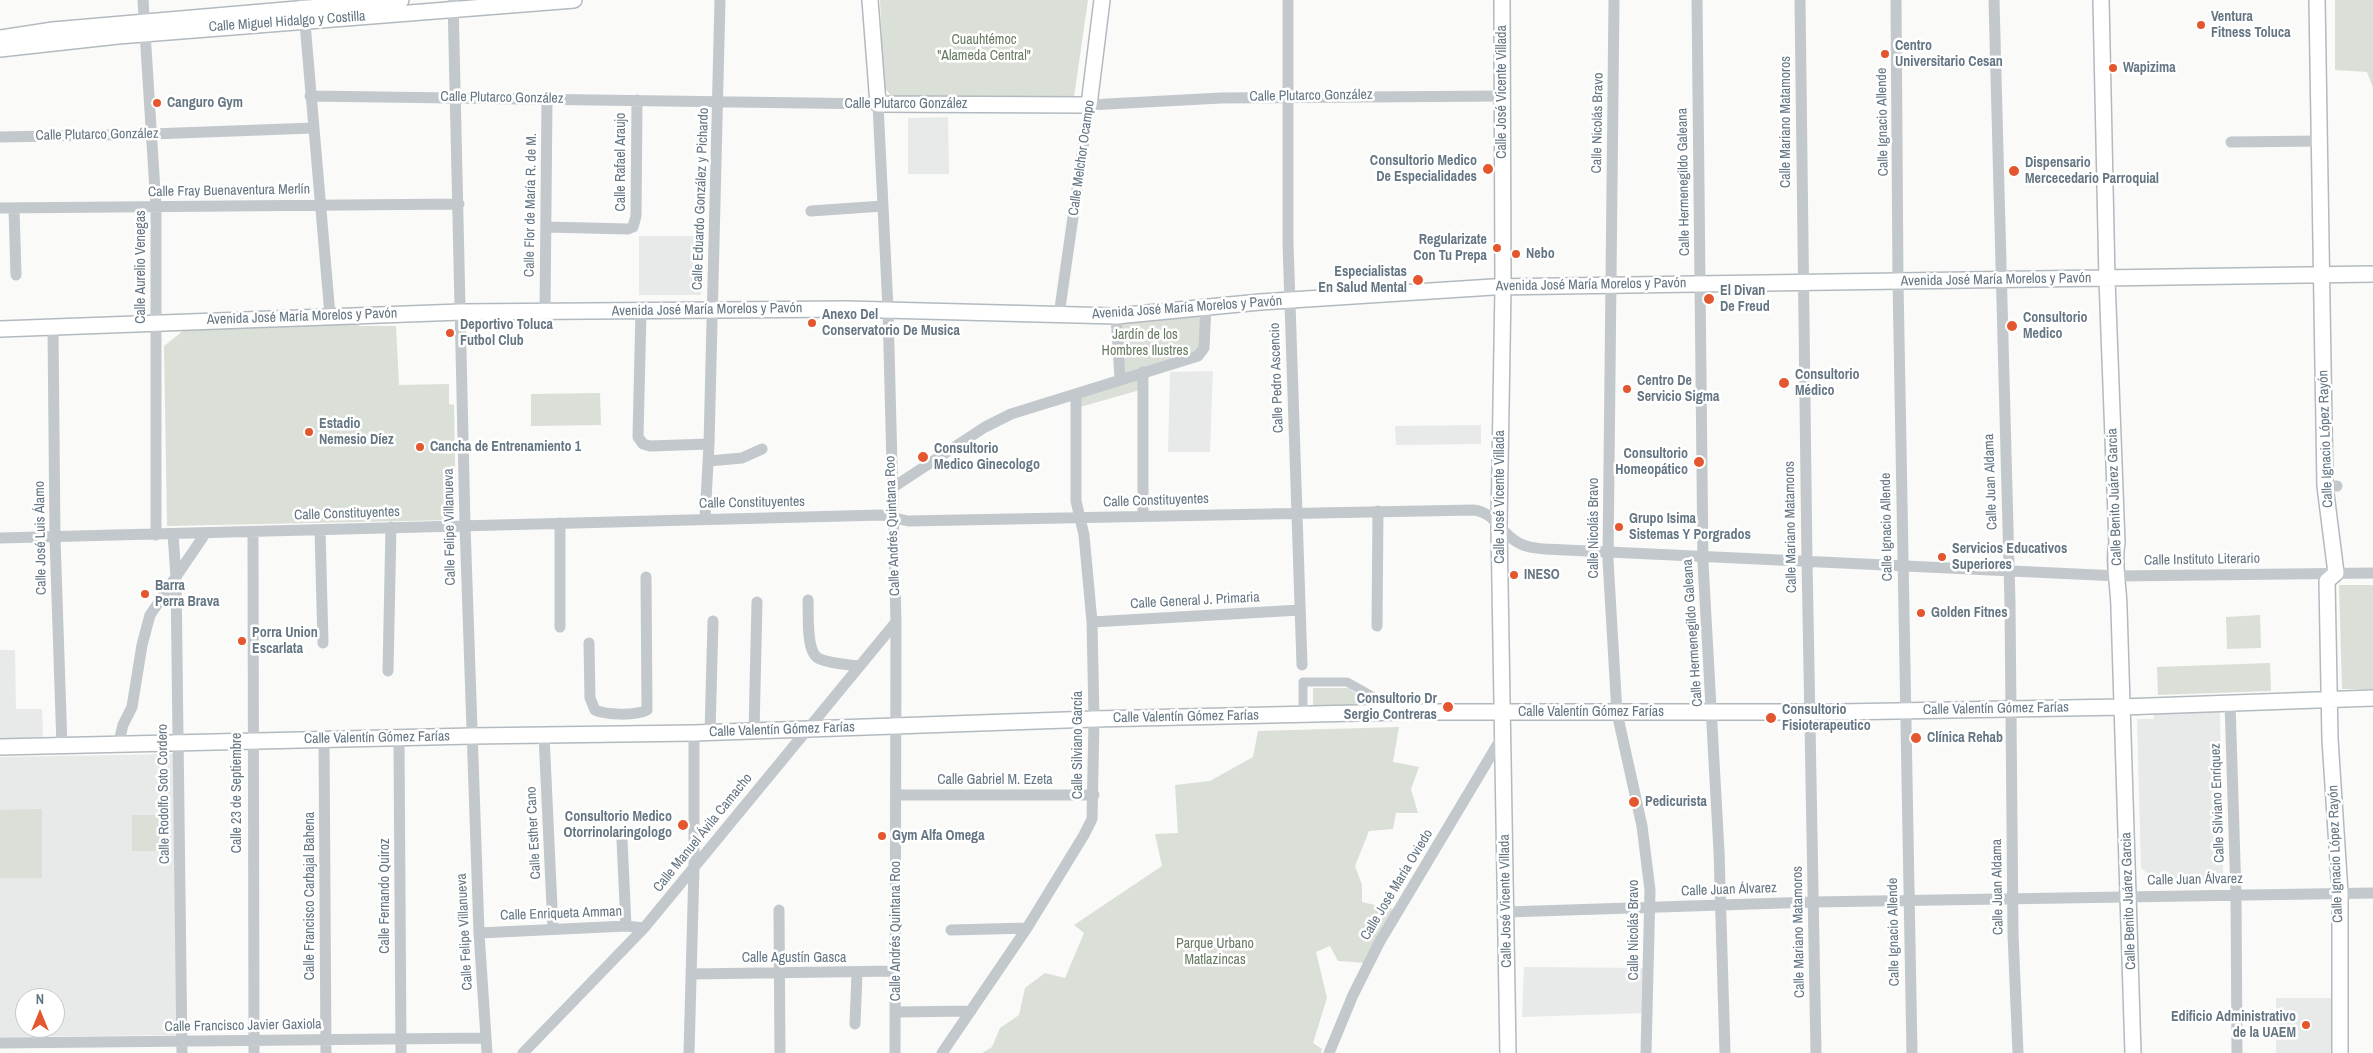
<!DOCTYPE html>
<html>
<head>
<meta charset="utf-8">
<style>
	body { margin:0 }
	#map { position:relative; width:2373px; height:1053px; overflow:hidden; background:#fafaf8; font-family:"Archivo Narrow",sans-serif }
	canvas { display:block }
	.north { position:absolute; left:15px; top:988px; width:50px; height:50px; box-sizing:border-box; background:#fff; border:1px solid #c1c8cd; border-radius:50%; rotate:0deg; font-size:14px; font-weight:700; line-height:20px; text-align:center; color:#657683 }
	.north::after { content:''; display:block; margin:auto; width:18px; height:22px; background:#e4572e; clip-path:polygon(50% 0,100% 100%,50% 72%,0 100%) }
</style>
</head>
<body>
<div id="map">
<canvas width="2373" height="1053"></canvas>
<div class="north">N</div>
</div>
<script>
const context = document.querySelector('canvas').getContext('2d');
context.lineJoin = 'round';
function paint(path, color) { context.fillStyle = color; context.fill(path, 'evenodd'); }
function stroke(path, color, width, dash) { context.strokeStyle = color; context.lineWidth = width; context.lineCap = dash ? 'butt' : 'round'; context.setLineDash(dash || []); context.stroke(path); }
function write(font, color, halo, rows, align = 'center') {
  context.font = font + ' "Archivo Narrow",sans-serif'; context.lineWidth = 5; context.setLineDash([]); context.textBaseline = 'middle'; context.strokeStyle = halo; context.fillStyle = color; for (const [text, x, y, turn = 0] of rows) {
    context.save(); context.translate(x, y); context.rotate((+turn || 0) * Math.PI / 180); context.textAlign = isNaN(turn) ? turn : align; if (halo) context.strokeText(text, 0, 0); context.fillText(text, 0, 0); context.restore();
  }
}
paint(new Path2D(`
	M 948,117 L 949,174 L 908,174 L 908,118 Z
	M 639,236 L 701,236 L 701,295 L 639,295 Z
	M 1213,371 L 1210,452 L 1168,452 L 1170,372 Z
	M 1481,425 L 1481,444 L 1396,445 L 1395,426 Z
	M 0,650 L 15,650 L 16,709 L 42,709 L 43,740 L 0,740 Z
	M 2216,710 L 2220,712 L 2223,881 L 2220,885 L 2155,885 L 2151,876 L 2141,868 L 2137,719 L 2154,719 L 2154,711 Z
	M 174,754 L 178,1035 L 0,1037 L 0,757 ZM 25,998 L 55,998 L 55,1028 L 25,1028 Z
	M 1524,967 L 1648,968 L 1648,1013 L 1522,1017 Z
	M 2276,998 L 2336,998 L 2336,1053 L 2276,1053 Z`), '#e8e9e9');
paint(new Path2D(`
	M 880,0 L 1088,0 L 1074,97 L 892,97 L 884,87 Z
	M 2335,0 L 2373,0 L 2373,88 L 2367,72 L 2335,70 Z
	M 1202,314 L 1200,352 L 1123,374 L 1120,322 Z
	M 355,323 L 360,326 L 396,326 L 399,385 L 449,384 L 449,404 L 454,405 L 456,516 L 452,520 L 167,526 L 164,346 L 184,330 Z
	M 1138,378 L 1140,390 L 1080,407 L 1080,397 Z
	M 600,393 L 601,425 L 531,426 L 531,394 Z
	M 2339,585 L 2373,585 L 2373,689 L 2342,689 Z
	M 2260,615 L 2261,648 L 2227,649 L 2226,617 Z
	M 2270,663 L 2271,691 L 2158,695 L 2157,667 Z
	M 1313,688 L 1348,688 L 1375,706 L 1313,706 Z
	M 1399,727 L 1393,762 L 1419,767 L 1411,789 L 1418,813 L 1396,813 L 1393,829 L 1369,831 L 1355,866 L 1362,885 L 1362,902 L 1397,910 L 1366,963 L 1338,961 L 1330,946 L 1316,952 L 1327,998 L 1313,1043 L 1322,1049 L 1321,1053 L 982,1053 L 992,1047 L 1000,1028 L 1019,1015 L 1025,988 L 1045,973 L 1065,978 L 1084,933 L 1074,925 L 1162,866 L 1155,834 L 1178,833 L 1175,785 L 1210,781 L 1253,757 L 1258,731 Z
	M 42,809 L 42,878 L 0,878 L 0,810 Z
	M 167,815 L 167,851 L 132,851 L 132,815 Z`), '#dadfd7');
const secondary = new Path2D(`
	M 870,0 L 878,104 L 1082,105 L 1089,105 L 1102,0
	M 1502,0 L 1503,287 L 1499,526 L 1508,1053
	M 2101,0 L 2107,279 L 2117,543 C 2113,561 2119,589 2119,609 L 2133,1053
	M 2317,0 L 2325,486 L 2336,573 L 2327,581 L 2330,739 L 2340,893 L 2340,1053
	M 0,38 L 53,30 L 401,0
	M 0,49 L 118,36 L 574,0
	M 0,329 L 461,312 L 846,309 L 1116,316 L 1260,302 L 1493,287 L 2373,274
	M 0,747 L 472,736 L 694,733 L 1094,719 L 1402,712 L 1839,712 L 2122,707 L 2373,698`);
stroke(secondary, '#b3babf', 18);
stroke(new Path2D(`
	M 1303,714 L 1303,682 L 1347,682 L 1397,710`), '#c3c8cc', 9);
stroke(new Path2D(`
	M 143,0 L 156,207 L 156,535
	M 303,0 L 330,315
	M 453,0 L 465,525 L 479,933 L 487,1053
	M 1288,0 L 1288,243 L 1302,665
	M 1614,0 L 1608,560 L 1617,713 L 1642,826 L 1650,890 L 1646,1053
	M 1697,0 L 1703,563 L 1719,851 L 1725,1053
	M 1800,0 L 1807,560 L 1816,1053
	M 1896,0 L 1898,281 L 1912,1053
	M 1994,0 L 2010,603 L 2013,934 L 2018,1053
	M 310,96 L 878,104 L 888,309 L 896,622 L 895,1053
	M 0,137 L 152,134 L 313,128
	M 2231,142 L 2319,141
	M 0,208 L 459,204
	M 14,208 L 16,275
	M 811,211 L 883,206
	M 546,227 L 628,229 L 633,227 L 636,216 L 637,100
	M 545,311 L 547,99
	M 641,312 L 638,437 L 643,444 L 650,446 L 709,444
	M 1059,315 L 1089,105 L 1221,98 L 1503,96
	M 1116,316 L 1120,378
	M 53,328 L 55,538 L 62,747
	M 709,461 L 742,458 L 762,449
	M 2325,486 L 2337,486
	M 892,488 L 985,427 L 1011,414 L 1198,356 L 1204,348 L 1206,306
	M 1143,515 L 1143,372
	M 705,519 L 709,444 L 720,0
	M 560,523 L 560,627
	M 320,530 L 323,643
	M 253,532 L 254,1053
	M 173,534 L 176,577 L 182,1053
	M 0,538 L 881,515 L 908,521 L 1473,510 C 1494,512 1498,529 1514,540 C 1523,547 1534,548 1545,549 L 2118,576 L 2373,573
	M 808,600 C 809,614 805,654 820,659 C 831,664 846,664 859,666
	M 1092,622 L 1300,610
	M 1377,626 L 1378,511
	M 589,643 L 590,698 L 595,710 C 606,715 636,716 647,710 L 646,577
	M 388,671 L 391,527
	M 2230,702 L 2236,895 L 2237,1053
	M 754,732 L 757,602
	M 710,733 L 713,621
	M 544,735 L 553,929
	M 399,738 L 401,1053
	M 324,740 L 326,1053
	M 114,746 L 119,741 L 123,725 L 132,707 L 142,645 L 150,615 L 205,534
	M 896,795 L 1094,795
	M 622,840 L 626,926
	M 779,910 L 780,1053
	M 1507,912 L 1813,902 L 2373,893
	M 951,930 L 1027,928
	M 479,933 L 626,926 L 644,928
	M 692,974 L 896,971
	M 897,1012 L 971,1011
	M 855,1024 L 857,973
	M 0,1043 L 486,1038
	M 523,1053 L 644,928 L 896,622
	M 689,1053 L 694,867 L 694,733
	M 942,1053 L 1027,928 L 1084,835 L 1092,819 L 1094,719 L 1092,622 L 1084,535 L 1076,501 L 1076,394
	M 1329,1053 L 1353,995 L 1379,943 L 1502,737`), '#c3c8cc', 11);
stroke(secondary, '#fff', 15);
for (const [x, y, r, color] of [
	[2201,25,5,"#e4572e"],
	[1885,54,5,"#e4572e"],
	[2113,68,5,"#e4572e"],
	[157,103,5,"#e4572e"],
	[1488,169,6,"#e4572e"],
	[2014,171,6,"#e4572e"],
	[1497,248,5,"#e4572e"],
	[1516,254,5,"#e4572e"],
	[1418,280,6,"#e4572e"],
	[1709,299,6,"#e4572e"],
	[812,323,5,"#e4572e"],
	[2012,326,6,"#e4572e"],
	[450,333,5,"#e4572e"],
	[1784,383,6,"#e4572e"],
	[1627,389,5,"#e4572e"],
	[309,432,5,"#e4572e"],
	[420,447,5,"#e4572e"],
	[923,457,6,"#e4572e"],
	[1699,462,6,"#e4572e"],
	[1619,527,5,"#e4572e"],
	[1942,557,5,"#e4572e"],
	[1514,575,5,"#e4572e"],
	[145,594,5,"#e4572e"],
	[1921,613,5,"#e4572e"],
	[242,641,5,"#e4572e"],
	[1448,707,6,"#e4572e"],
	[1771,718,6,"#e4572e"],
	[1916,738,6,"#e4572e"],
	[1634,802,6,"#e4572e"],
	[683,825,6,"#e4572e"],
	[882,836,5,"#e4572e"],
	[2306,1025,5,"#e4572e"]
]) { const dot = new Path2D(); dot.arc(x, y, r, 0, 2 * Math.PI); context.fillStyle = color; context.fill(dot); stroke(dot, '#fff', 2); }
write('bold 14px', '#657683', '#fff', [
	["Ventura",2211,17],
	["Fitness Toluca",2211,33],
	["Centro",1895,46],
	["Universitario Cesan",1895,62],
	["Wapizima",2123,68],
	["Canguro Gym",167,103],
	["Consultorio Medico",1477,161,"right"],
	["De Especialidades",1477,177,"right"],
	["Dispensario",2025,163],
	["Mercecedario Parroquial",2025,179],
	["Regularizate",1487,240,"right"],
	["Con Tu Prepa",1487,256,"right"],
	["Nebo",1526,254],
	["Especialistas",1407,272,"right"],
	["En Salud Mental",1407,288,"right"],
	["El Divan",1720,291],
	["De Freud",1720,307],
	["Anexo Del",822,315],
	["Conservatorio De Musica",822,331],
	["Consultorio",2023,318],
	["Medico",2023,334],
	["Deportivo Toluca",460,325],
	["Futbol Club",460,341],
	["Consultorio",1795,375],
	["Médico",1795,391],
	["Centro De",1637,381],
	["Servicio Sigma",1637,397],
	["Estadio",319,424],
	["Nemesio Díez",319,440],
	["Cancha de Entrenamiento 1",430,447],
	["Consultorio",934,449],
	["Medico Ginecologo",934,465],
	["Consultorio",1688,454,"right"],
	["Homeopático",1688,470,"right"],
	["Grupo Isima",1629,519],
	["Sistemas Y Porgrados",1629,535],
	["Servicios Educativos",1952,549],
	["Superiores",1952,565],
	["INESO",1524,575],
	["Barra",155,586],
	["Perra Brava",155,602],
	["Golden Fitnes",1931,613],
	["Porra Union",252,633],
	["Escarlata",252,649],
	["Consultorio Dr",1437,699,"right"],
	["Sergio Contreras",1437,715,"right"],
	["Consultorio",1782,710],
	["Fisioterapeutico",1782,726],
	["Clínica Rehab",1927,738],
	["Pedicurista",1645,802],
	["Consultorio Medico",672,817,"right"],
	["Otorrinolaringologo",672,833,"right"],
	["Gym Alfa Omega",892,836],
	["Edificio Administrativo",2296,1017,"right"],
	["de la UAEM",2296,1033,"right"]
], 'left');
write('14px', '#657683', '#fff', [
	["Calle Miguel Hidalgo y Costilla",287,22,-4],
	["Calle José Vicente Villada",1502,92,-90],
	["Calle Plutarco González",1311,96,-1],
	["Calle Plutarco González",502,98,1],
	["Calle Plutarco González",906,104],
	["Calle Mariano Matamoros",1786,122,-90],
	["Calle Ignacio Allende",1883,122,-91],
	["Calle Nicolás Bravo",1598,123,-89],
	["Calle Plutarco González",97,135,-1],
	["Calle Melchor Ocampo",1082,158,-82],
	["Calle Rafael Araujo",621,162,-90],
	["Calle Hermenegildo Galeana",1684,182,-91],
	["Calle Fray Buenaventura Merlín",229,191,-1],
	["Calle Eduardo González y Pichardo",701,199,-88],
	["Calle Flor de María R. de M.",531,205,-89],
	["Calle Aurelio Venegas",141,267,-90],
	["Avenida José María Morelos y Pavón",1996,280,-1],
	["Avenida José María Morelos y Pavón",1591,285,-1],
	["Avenida José María Morelos y Pavón",1187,308,-4],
	["Avenida José María Morelos y Pavón",707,310,-1],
	["Avenida José María Morelos y Pavón",302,317,-2],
	["Calle Pedro Ascencio",1277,378,-92],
	["Calle Ignacio López Rayón",2326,439,-92],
	["Calle Juan Aldama",1991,482,-92],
	["Calle José Vicente Villada",1500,497,-90],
	["Calle Benito Juárez Garcia",2115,497,-92],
	["Calle Constituyentes",1156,501,-2],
	["Calle Constituyentes",752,503,-1],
	["Calle Constituyentes",347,514,-2],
	["Calle Andrés Quintana Roo",893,526,-92],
	["Calle Felipe Villanueva",450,527,-91],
	["Calle Mariano Matamoros",1791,527,-91],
	["Calle Ignacio Allende",1887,527,-91],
	["Calle Nicolás Bravo",1594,528,-90],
	["Calle José Luis Álamo",41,538,-91],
	["Calle Instituto Literario",2202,560,-1],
	["Calle General J. Primaria",1195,601,-3],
	["Calle Hermenegildo Galeana",1693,633,-94],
	["Calle Valentín Gómez Farías",1996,709,-1],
	["Calle Valentín Gómez Farías",1591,712],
	["Calle Valentín Gómez Farías",1186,717,-1],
	["Calle Valentín Gómez Farías",782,730,-2],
	["Calle Valentín Gómez Farías",377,738,-1],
	["Calle Silviano García",1078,745,-90],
	["Calle Gabriel M. Ezeta",995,780],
	["Calle 23 de Septiembre",237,793,-90],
	["Calle Rodolfo Soto Cordero",164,794,-91],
	["Calle Silviano Enríquez",2218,803,-92],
	["Calle Esther Cano",534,833,-93],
	["Calle Manuel Ávila Camacho",703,833,-51],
	["Calle Ignacio López Rayón",2336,854,-92],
	["Calle Juan Álvarez",2195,880,-1],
	["Calle José María Oviedo",1397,885,-59],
	["Calle Juan Aldama",1998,887,-91],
	["Calle Juan Álvarez",1729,890,-2],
	["Calle Francisco Carbajal Bahena",310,896,-90],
	["Calle Fernando Quiroz",385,896,-90],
	["Calle José Vicente Villada",1506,901,-91],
	["Calle Benito Juárez Garcia",2129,901,-92],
	["Calle Enriqueta Amman",561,914,-2],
	["Calle Nicolás Bravo",1634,930,-90],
	["Calle Andrés Quintana Roo",896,931,-90],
	["Calle Felipe Villanueva",465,932,-93],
	["Calle Mariano Matamoros",1799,932,-91],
	["Calle Ignacio Allende",1894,932,-91],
	["Calle Agustín Gasca",794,958],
	["Calle Francisco Javier Gaxiola",243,1026,-1]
]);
write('14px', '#687a64', '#fff', [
	["Cuauhtémoc",984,40],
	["\"Alameda Central\"",984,56],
	["Jardín de los",1145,335],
	["Hombres Ilustres",1145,351],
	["Parque Urbano",1215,944],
	["Matlazincas",1215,960]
]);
</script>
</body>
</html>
